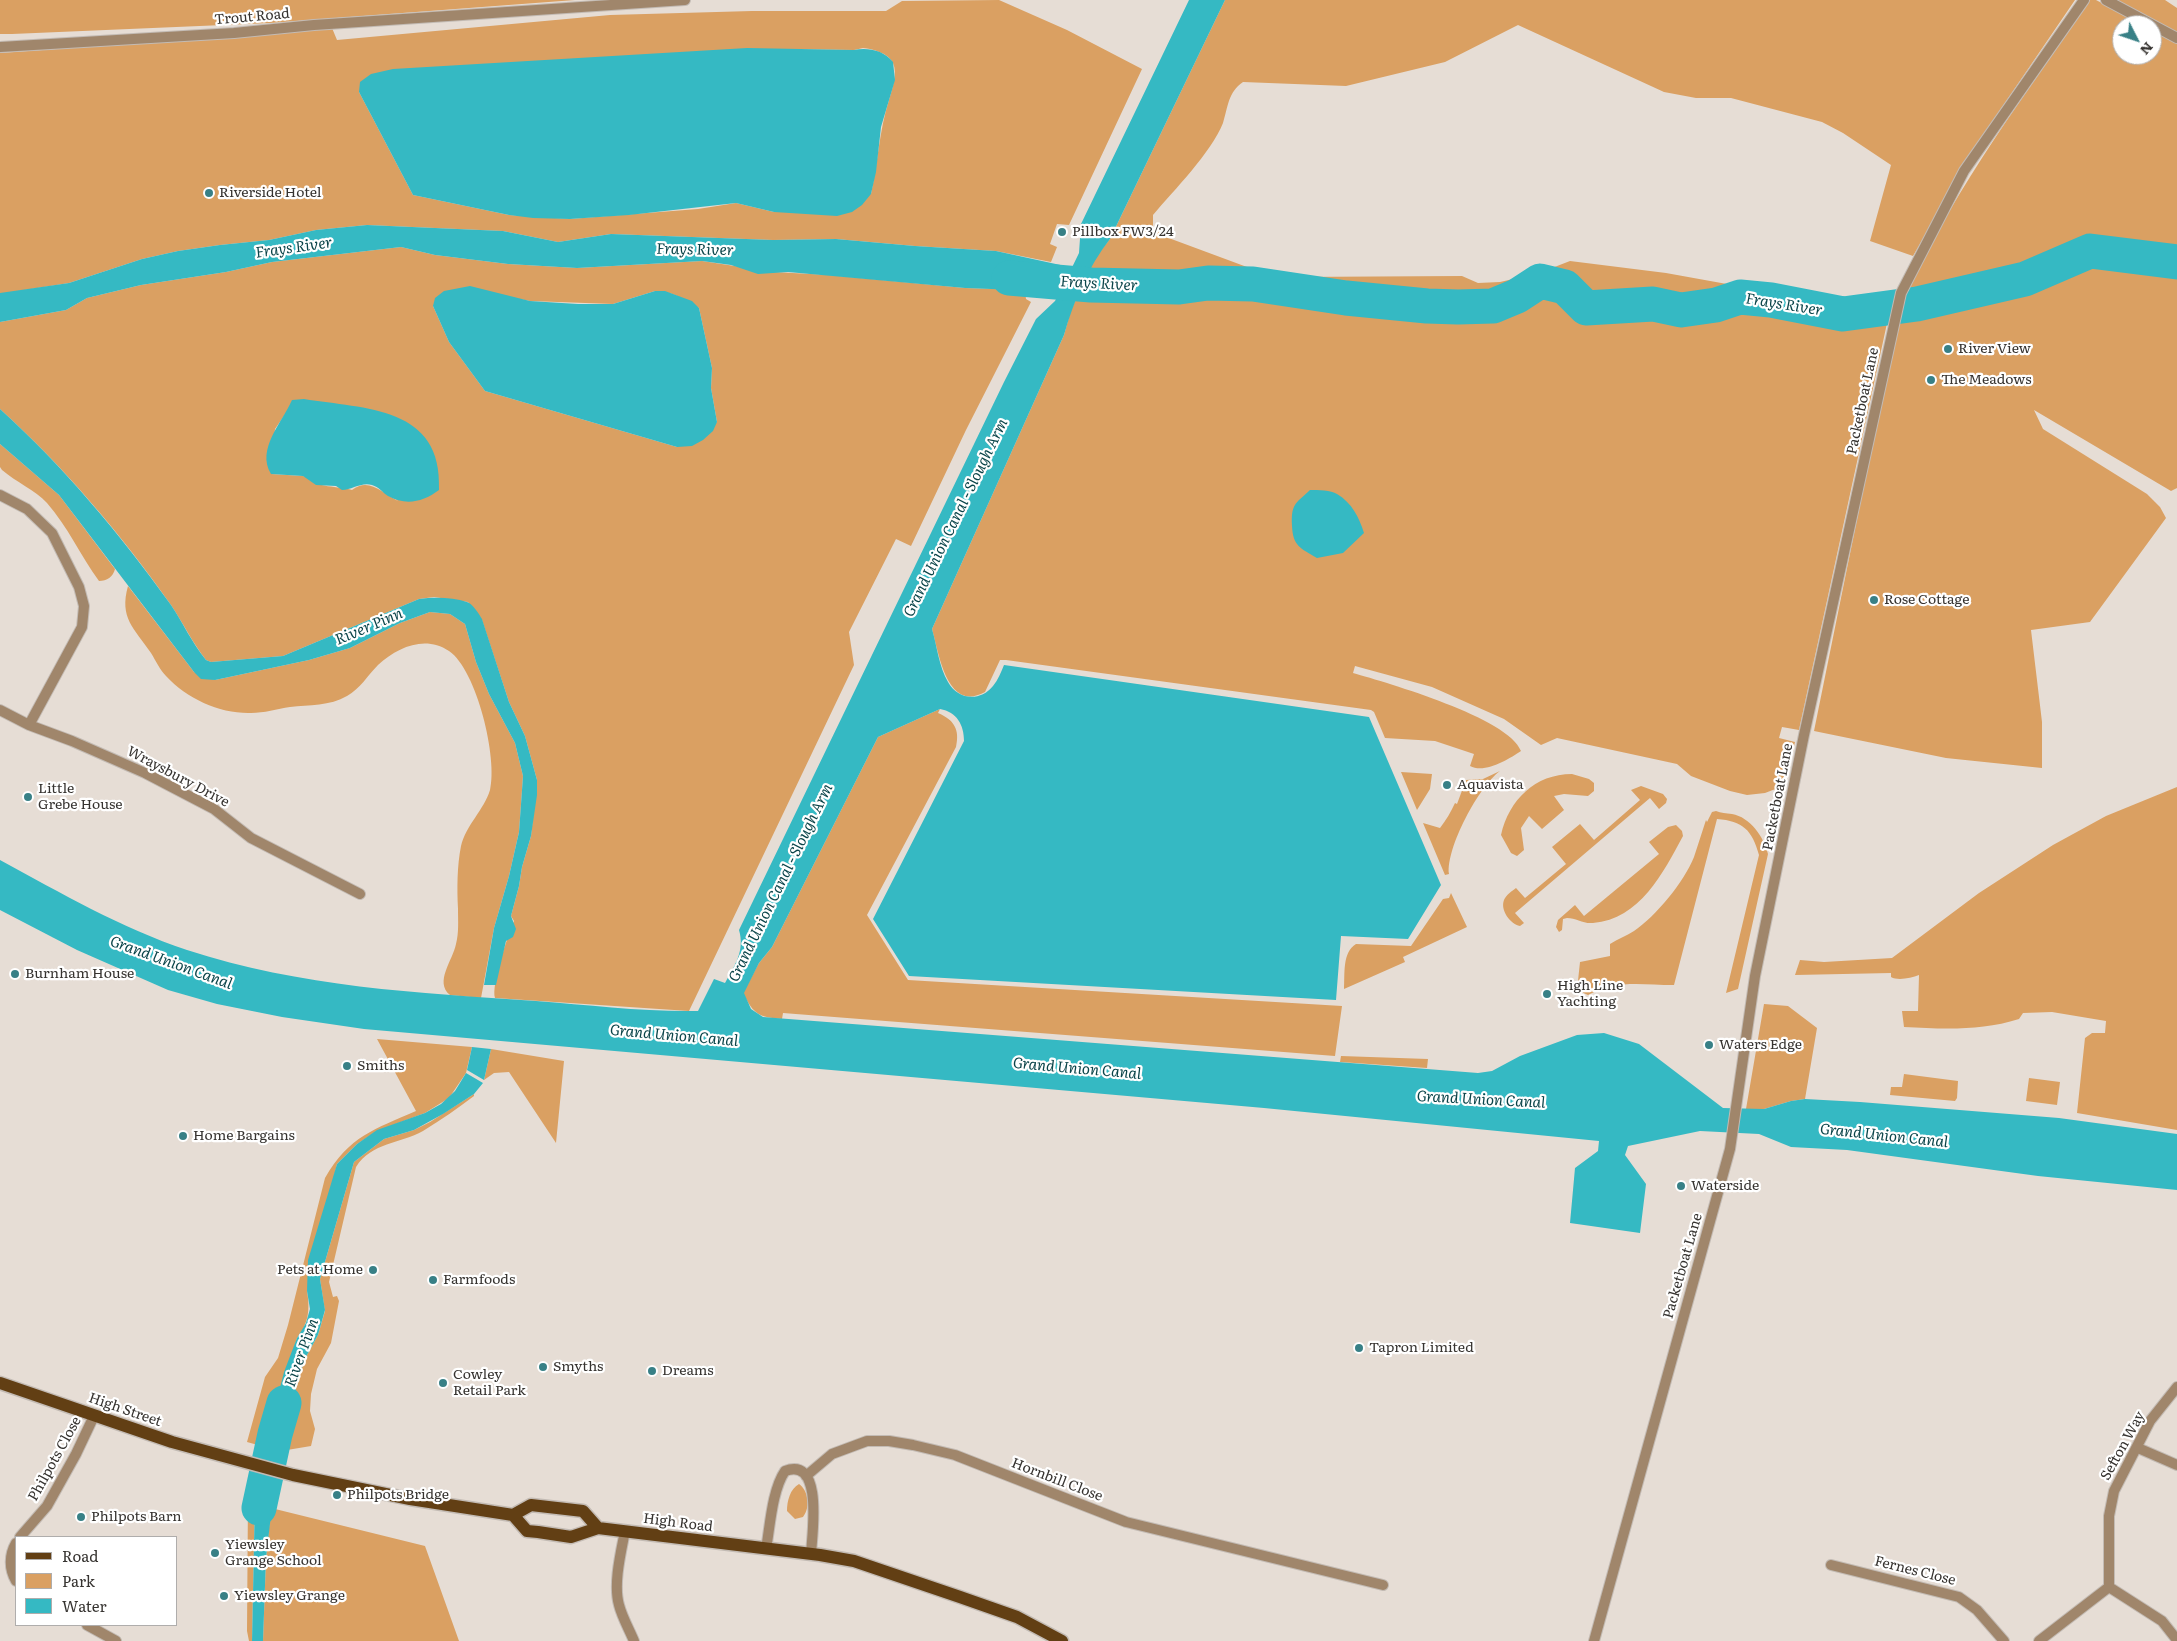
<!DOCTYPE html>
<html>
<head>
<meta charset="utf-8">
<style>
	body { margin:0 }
	#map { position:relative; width:2177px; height:1641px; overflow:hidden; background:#e6ddd5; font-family:Literata,serif }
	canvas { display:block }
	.legend { position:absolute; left:15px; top:1536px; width:162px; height:90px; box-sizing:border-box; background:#fff; border:1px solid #afadac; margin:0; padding:6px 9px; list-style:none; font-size:15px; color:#363330 }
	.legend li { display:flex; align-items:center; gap:10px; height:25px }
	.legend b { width:25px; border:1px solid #afadac }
	.north { position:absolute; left:2112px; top:15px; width:50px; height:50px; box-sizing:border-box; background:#fff; border:1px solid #afadac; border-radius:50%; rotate:131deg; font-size:14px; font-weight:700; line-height:20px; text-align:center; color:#363330 }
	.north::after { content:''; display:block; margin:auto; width:18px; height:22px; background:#388086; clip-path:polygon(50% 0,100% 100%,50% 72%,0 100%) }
</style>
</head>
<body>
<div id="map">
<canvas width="2177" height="1641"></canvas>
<ul class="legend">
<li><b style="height:6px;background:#623f14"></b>Road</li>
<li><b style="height:14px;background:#daa062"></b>Park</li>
<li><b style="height:14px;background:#35b9c3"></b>Water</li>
</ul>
<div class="north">N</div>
</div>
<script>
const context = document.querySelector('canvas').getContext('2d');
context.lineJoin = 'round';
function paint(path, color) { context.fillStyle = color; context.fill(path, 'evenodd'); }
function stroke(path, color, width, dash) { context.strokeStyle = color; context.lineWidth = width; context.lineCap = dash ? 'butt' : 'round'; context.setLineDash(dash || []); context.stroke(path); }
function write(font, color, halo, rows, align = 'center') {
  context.font = font + ' Literata,serif'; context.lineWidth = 4.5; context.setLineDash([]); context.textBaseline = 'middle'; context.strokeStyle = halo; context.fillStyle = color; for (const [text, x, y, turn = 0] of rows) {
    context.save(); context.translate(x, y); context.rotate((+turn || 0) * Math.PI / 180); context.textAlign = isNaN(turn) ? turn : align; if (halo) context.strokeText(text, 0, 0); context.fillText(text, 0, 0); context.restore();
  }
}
paint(new Path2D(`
	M 0,0 L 575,0 L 270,23 L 12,34 L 0,34 Z
	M 999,0 L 1067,30 L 1142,69 L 1069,225 L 1057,224 L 1050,244 L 1057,247 L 1051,262 L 996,251 L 915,246 L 836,239 L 773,240 L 611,234 L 558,242 L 503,231 L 367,225 L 316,230 L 269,240 L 220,245 L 178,251 L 142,259 L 69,283 L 0,294 L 0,53 L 225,37 L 332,28 L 337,40 L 610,15 L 752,11 L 886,11 L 902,1 ZM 863,48 C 873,49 888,53 893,63 C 898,74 892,89 889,100 C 879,131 878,163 871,194 L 774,212 L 736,203 L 698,209 L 570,219 L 509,215 L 413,195 L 359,92 L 793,49 L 854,50 Z
	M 1225,0 L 2075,0 L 1979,141 L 1913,256 L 1870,241 L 1891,165 L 1843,133 L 1822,122 L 1731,98 L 1696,98 L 1664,92 L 1518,25 L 1445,62 L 1346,86 L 1243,82 C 1228,92 1228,107 1223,123 C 1211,153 1174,190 1153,215 L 1153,228 L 1166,237 L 1255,270 L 1290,277 L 1462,276 L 1478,283 L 1500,282 L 1539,273 L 1570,261 L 1666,273 L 1771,292 L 1840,306 L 1893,300 L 1892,304 L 1841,311 L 1771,297 L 1742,294 L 1716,303 L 1682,308 L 1647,301 L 1587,305 L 1567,286 L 1540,278 L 1494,302 L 1484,303 L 1423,303 L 1206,281 L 1173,284 L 1085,280 L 1094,259 L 1110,239 Z
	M 2090,0 L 2096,0 L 2143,25 L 2122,25 L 2122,55 L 2152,55 L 2152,30 L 2177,43 L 2177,250 L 2095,240 L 2093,249 C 2076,256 2058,266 2040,271 C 2029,274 2016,271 2005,273 C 1976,279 1948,289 1919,293 L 1910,287 C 1957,184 2027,93 2090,0 Z
	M 2113,0 L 2165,0 L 2177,8 L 2177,35 Z
	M 401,247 L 435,255 L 508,264 L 577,268 L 702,261 L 774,272 L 829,275 L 965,288 L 1025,290 L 1026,299 L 1031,302 L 966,430 L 911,546 L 896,539 L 849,632 L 854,665 L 689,1011 L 495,998 C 491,985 508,935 514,921 L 511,916 L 519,886 L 522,867 L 531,836 L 537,780 L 525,736 L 509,702 L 482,620 L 468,602 L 434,597 L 419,599 L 283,656 L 211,662 L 206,660 C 192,642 183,623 171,605 C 121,534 64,467 0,409 L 0,322 L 66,310 L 87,298 L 141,285 L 226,272 L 272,262 ZM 655,291 C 672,291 684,299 699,308 L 712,368 L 711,388 L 717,422 L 677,447 L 485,391 L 449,342 L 433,306 L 509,297 L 530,301 L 613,304 ZM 288,410 L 398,501 C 382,493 369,477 352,490 C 339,486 315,488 308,477 L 303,476 L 271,474 L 275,429 Z
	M 2085,256 L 2177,265 L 2177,488 L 2171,491 L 2034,410 L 2043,429 L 2147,494 L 2160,507 L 2166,518 L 2090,622 L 2031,630 L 2042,722 L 2042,768 L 1946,758 L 1814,731 L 1899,312 L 2029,283 L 2040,273 L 2041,278 L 2041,274 Z
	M 1540,287 L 1565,295 L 1586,313 L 1652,309 L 1681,317 L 1714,312 L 1739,302 L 1760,304 L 1849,319 L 1889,314 L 1799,730 L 1782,727 L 1779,738 L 1795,742 L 1785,782 L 1778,788 L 1765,793 L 1747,795 L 1730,791 L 1691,776 L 1677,764 L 1557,738 L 1541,745 L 1504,719 L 1432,687 L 1355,666 L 1353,673 C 1388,683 1509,718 1521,751 C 1509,759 1485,774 1470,766 L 1474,754 L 1435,741 L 1385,738 L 1374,712 L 1371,710 L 1006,660 L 1000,660 L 985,692 C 947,713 939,654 932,629 L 1064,335 L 1071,310 L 1081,289 L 1172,294 L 1212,291 L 1258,291 L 1401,310 L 1488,313 Z
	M 0,444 L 59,495 L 115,569 C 113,577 107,581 99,581 C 80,555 68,527 47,503 C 35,490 16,482 2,470 L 0,467 Z
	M 128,586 L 194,672 L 215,680 L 309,660 L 350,648 L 400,623 L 430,612 L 450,614 L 465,624 L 476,662 L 489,694 L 515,743 L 523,776 L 519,832 L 509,876 L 494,928 L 481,998 L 450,995 C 434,982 453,960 456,944 C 459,933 458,921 458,909 C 457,889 457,866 461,846 C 466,825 484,810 490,790 C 498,759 477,670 449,651 C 425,635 398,647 378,665 C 368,675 360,689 347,696 C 330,706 309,705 290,707 C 277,709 264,713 251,713 C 221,714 187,699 166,676 C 160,670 156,661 151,653 C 134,628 119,618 128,586 Z
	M 940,709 L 938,713 C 954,720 960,729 956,747 L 867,915 L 908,980 L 1342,1006 L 1335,1056 L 783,1013 L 782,1019 C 759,1017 754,1015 743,993 L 759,963 L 772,947 L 878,737 Z
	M 1500,771 C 1479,786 1446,848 1449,874 L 1445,875 L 1423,823 L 1440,828 C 1446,820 1451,812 1455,803 L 1457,804 L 1466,780 L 1483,779 Z
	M 1401,772 L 1432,774 L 1430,789 L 1417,810 Z
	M 1572,774 L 1589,779 L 1594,783 L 1594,791 L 1588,796 L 1564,794 L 1554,796 L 1564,810 L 1542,829 L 1529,816 L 1521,828 L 1524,850 L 1517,856 L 1511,853 L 1501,835 C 1509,800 1535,774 1572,774 Z
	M 1641,786 L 1663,794 L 1667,799 L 1666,803 L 1659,809 L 1650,798 L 1515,913 L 1524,923 L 1520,926 C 1510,924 1500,910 1504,900 C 1506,895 1512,891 1516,888 L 1525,898 L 1566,864 L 1552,847 L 1580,824 L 1594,840 L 1640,800 L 1631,790 Z
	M 2177,787 L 2177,1130 L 2077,1113 L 2085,1038 L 2092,1033 L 2105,1033 L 2106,1021 L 2052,1012 L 2023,1013 L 2019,1019 C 1981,1031 1944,1029 1904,1027 L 1902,1011 L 1918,1011 L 1919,975 C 1911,978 1898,981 1891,977 L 1891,973 L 1795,975 L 1800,960 L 1824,962 L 1892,958 L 1979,893 L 2053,845 L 2106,816 Z
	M 1716,811 C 1721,813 1726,813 1732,814 C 1750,817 1764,837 1768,854 L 1738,989 L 1726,993 L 1759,855 C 1752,830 1743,821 1717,819 L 1674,985 C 1642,985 1617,979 1588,995 L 1577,990 L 1580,962 L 1610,956 L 1610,944 C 1618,939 1626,936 1634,931 C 1656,916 1684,882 1694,857 C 1698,845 1702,832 1706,820 L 1707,822 L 1712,812 Z
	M 1676,825 L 1682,831 L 1683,836 C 1663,873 1640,919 1593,923 C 1583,924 1576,918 1567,918 L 1563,919 L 1562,930 L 1559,932 L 1556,927 L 1558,920 L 1575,905 L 1584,916 L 1659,854 L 1649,842 L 1668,827 Z
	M 1451,893 L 1467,927 L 1403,957 L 1405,962 L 1344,989 C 1345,975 1342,952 1356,944 L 1411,946 L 1443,899 L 1449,898 Z
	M 1764,1004 L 1788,1006 L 1817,1028 L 1805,1099 L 1791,1101 L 1764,1109 L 1746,1109 Z
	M 377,1039 L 472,1047 L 466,1073 L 449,1098 L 425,1113 L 377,1131 L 357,1144 L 337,1164 L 307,1291 C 310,1309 309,1323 297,1338 L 265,1447 L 247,1442 L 265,1377 L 278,1358 L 288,1325 L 325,1178 C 349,1136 375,1129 416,1111 Z
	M 491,1049 L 564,1061 L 556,1143 L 509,1072 L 494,1073 L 484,1080 Z
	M 1341,1056 L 1428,1059 L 1427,1068 L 1340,1062 Z
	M 1904,1074 L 1958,1081 L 1957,1098 L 1955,1101 L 1890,1095 L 1891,1087 L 1902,1087 Z
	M 2029,1078 L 2060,1082 L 2057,1105 L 2026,1101 Z
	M 474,1094 L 474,1096 C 458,1108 441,1120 423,1131 C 400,1144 372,1142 356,1167 L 329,1282 L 333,1297 L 337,1296 L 339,1301 L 331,1343 L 317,1369 L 311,1394 L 310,1411 L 315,1429 L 311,1446 L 281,1451 L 299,1375 L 307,1355 L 318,1335 L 325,1311 L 320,1279 L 354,1162 L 384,1139 L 414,1130 L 430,1122 Z
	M 799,1484 C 808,1490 811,1507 803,1517 L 795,1519 L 787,1511 C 787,1501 790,1489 799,1484 Z
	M 248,1495 L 255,1496 L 252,1641 L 249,1641 L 247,1631 Z
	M 271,1508 L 425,1546 L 459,1641 L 263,1641 L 266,1558 Z`), '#daa062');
paint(new Path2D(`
	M 1189,0 L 1225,0 L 1110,239 C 1088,267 1074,300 1064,335 L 932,629 C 937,646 939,667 948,682 C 958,700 980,702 993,686 C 998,680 1001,672 1004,665 L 1369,717 L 1441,885 L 1408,939 L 1341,936 L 1336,1000 L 909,976 L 873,919 L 964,741 C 964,725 957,712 940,709 L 878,737 L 772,947 L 759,963 L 744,993 L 751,1009 L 763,1017 L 1478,1073 L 1492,1071 L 1520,1056 L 1577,1035 L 1604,1033 L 1639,1044 L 1723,1108 L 1764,1109 L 1791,1101 L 1805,1099 L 1860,1102 L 2059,1118 L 2177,1134 L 2177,1190 L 2038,1176 L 1847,1150 L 1791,1147 L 1759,1134 L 1700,1131 L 1628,1146 L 1625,1155 L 1646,1184 L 1640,1233 L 1570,1223 L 1575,1168 L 1598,1151 L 1599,1141 L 1264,1108 L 364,1029 L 282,1017 L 217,1004 L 168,990 L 77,950 L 0,910 L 0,860 C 61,893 121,928 187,950 C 300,987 418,993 536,1001 C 590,1005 644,1012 698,1011 L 714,979 L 725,983 C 735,965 745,951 739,930 L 1004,382 L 1036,319 L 1055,301 L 1063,286 L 1079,253 L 1081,224 Z
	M 747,48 L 854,50 C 867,47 884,50 893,62 L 895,80 L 881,127 L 876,172 L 871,194 L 862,205 L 852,212 L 837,216 L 774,212 L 736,203 L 629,215 L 570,219 L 533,218 L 509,215 L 413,195 L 359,92 L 360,82 L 371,74 L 393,69 Z
	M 367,225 L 503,231 L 558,242 L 611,234 L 773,240 L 836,239 L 915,246 L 996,251 L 1065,266 L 1053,290 L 1043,291 L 965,288 L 788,272 L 758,274 L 731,265 L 702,261 L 577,268 L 508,264 L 435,255 L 401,247 L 272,262 L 226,272 L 141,285 L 87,298 L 66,310 L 0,322 L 0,293 L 69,283 L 142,259 L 178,251 L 220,245 L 269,240 L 316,230 Z
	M 2027,272 L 2040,273 L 2029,283 L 1905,311 L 1910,287 L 1917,290 L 1919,293 C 1956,287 1990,274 2027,272 Z
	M 470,286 L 530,301 L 578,304 L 613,304 L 655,291 L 665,291 L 692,301 L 699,308 L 712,368 L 711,388 L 717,422 L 713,431 L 703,440 L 692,446 L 677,447 L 485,391 L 449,342 L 433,306 L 435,298 L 444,291 Z
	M 304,399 C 365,409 443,406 439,490 C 423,502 406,506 388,496 C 382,492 379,487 372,485 C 361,482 352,490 342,490 L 336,486 L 316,485 L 303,476 L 271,474 C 256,449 282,423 292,400 Z
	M 0,409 C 64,467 120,534 171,605 C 183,623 192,643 206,660 L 211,662 L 283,656 L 419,599 C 434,597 452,597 467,602 C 473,604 479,614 482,619 L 509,702 L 525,736 L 537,780 L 537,795 L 531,836 L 522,867 L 519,886 L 511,916 L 516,929 L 513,937 L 506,941 L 496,985 L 484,985 L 494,928 L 509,876 L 519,832 L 523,776 L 515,743 L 489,694 L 476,662 L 465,624 L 450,614 L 430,612 L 400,623 L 350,648 L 309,660 L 215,680 L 201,679 L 194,672 L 59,495 L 0,444 Z
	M 1310,490 C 1318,490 1331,490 1337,494 C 1352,503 1359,517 1364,533 L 1343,553 L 1317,558 C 1300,548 1293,546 1292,526 C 1291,504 1295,504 1310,490 Z
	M 472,1047 L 491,1049 L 484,1080 L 467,1070 Z
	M 466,1073 L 483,1083 L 474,1094 L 443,1114 L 414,1130 L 384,1139 L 354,1162 L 320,1279 L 325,1310 L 318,1335 L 307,1355 L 299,1375 L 281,1451 L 265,1447 L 284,1372 L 297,1338 L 306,1323 L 310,1309 L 307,1291 L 308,1260 L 337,1164 L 357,1144 L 377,1130 L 425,1113 L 441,1104 L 455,1091 Z
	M 260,1468 L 276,1472 L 266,1558 L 263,1641 L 252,1641 L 255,1496 Z`), '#35b9c3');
stroke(new Path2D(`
	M 1009,278 L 1091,285 L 1179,287 L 1208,283 L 1253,284 L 1346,298 L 1427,306 L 1458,307 L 1493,306 L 1517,296 L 1540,281 L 1565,287 L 1586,308 L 1653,304 L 1681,310 L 1716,305 L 1740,297 L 1771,300 L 1843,314 L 1917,304 L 2025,279 L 2090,251 L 2177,262
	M 259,1508 L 275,1434 L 284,1403`), '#35b9c3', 35);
const street = new Path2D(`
	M 2106,0 L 2177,38
	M 0,47 L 234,33 L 314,25 L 685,0
	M 0,495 L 27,509 L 52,533 L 79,587 L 84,606 L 82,627 L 29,725
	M 0,710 L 29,725 L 72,741 L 145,773 L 214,809 L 251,838 L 360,894
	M 2138,1448 L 2177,1465
	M 806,1476 L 832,1454 L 867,1441 L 889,1441 L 913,1445 L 955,1455 L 1126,1522 L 1383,1585
	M 625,1531 C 621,1552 613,1584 619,1605 C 622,1617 629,1629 634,1641
	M 20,1537 L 47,1506 L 76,1454 L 94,1416
	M 16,1543 C 9,1555 9,1569 16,1581
	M 766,1549 C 770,1527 772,1490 785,1471 C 824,1456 812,1535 811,1554
	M 1831,1565 L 1959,1597 L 1977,1610 L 2004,1641
	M 2109,1587 L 2109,1516 L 2114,1491 L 2150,1421 L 2177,1387
	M 2109,1587 L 2162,1621 L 2177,1640
	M 87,1625 L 116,1641
	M 1594,1641 L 1730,1149 L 1755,976 L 1804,735 L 1901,293 L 1964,171 L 2084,0
	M 2039,1641 L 2109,1587`);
const primary = new Path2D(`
	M 0,1383 L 172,1442 L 293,1475 L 410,1499 L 513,1515 L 531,1505 L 583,1511 L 598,1528 L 820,1555 L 854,1561 L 960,1597 L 1017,1617 L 1062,1641
	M 513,1515 L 527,1531 L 538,1532 L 571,1537 L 598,1528`);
stroke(street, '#c3bbb4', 12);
stroke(primary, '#c3bbb4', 15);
stroke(street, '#a0866b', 10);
stroke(primary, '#623f14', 12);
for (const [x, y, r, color] of [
	[209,193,5,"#388086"],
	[1062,232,5,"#388086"],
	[1948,349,5,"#388086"],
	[1931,380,5,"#388086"],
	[1874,600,5,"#388086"],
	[1447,785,5,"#388086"],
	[28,797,5,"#388086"],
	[15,974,5,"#388086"],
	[1547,994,5,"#388086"],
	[1709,1045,5,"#388086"],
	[347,1066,5,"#388086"],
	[183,1136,5,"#388086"],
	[1681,1186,5,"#388086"],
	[373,1270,5,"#388086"],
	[433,1280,5,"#388086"],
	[1359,1348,5,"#388086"],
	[543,1367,5,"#388086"],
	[652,1371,5,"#388086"],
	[443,1383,5,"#388086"],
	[337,1495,5,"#388086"],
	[81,1517,5,"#388086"],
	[215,1553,5,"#388086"],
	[224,1596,5,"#388086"]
]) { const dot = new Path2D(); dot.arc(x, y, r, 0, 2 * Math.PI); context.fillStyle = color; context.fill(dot); stroke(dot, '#fff', 2); }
write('14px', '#363330', '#fff', [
	["Trout Road",252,17,-5],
	["Packetboat Lane",1863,401,-78],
	["Wraysbury Drive",178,777,28],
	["Packetboat Lane",1778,797,-79],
	["Packetboat Lane",1683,1266,-74],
	["High Street",125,1410,19],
	["Sefton Way",2123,1446,-61],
	["Philpots Close",55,1459,-61],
	["Hornbill Close",1057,1480,21],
	["High Road",678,1523,7],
	["Fernes Close",1915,1571,14]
]);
write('14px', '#363330', '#fff', [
	["Riverside Hotel",219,193],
	["Pillbox FW3/24",1072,232],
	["River View",1958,349],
	["The Meadows",1941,380],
	["Rose Cottage",1884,600],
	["Aquavista",1457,785],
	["Little",38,789],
	["Grebe House",38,805],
	["Burnham House",25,974],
	["High Line",1557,986],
	["Yachting",1557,1002],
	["Waters Edge",1719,1045],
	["Smiths",357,1066],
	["Home Bargains",193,1136],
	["Waterside",1691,1186],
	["Pets at Home",363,1270,"right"],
	["Farmfoods",443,1280],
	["Tapron Limited",1369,1348],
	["Smyths",553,1367],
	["Dreams",662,1371],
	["Cowley",453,1375],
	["Retail Park",453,1391],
	["Philpots Bridge",347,1495],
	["Philpots Barn",91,1517],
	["Yiewsley",225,1545],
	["Grange School",225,1561],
	["Yiewsley Grange",234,1596]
], 'left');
write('italic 15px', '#0a4449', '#fff', [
	["Frays River",294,248,-8],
	["Frays River",695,250,1],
	["Frays River",1099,284,3],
	["Frays River",1784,305,9],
	["Grand Union Canal - Slough Arm",956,518,-64],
	["River Pinn",369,627,-23],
	["Grand Union Canal - Slough Arm",781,883,-64],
	["Grand Union Canal",171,963,20],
	["Grand Union Canal",674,1036,5],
	["Grand Union Canal",1077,1069,5],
	["Grand Union Canal",1481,1100,3],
	["Grand Union Canal",1884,1136,6],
	["River Pinn",302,1353,-70]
]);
</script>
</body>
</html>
